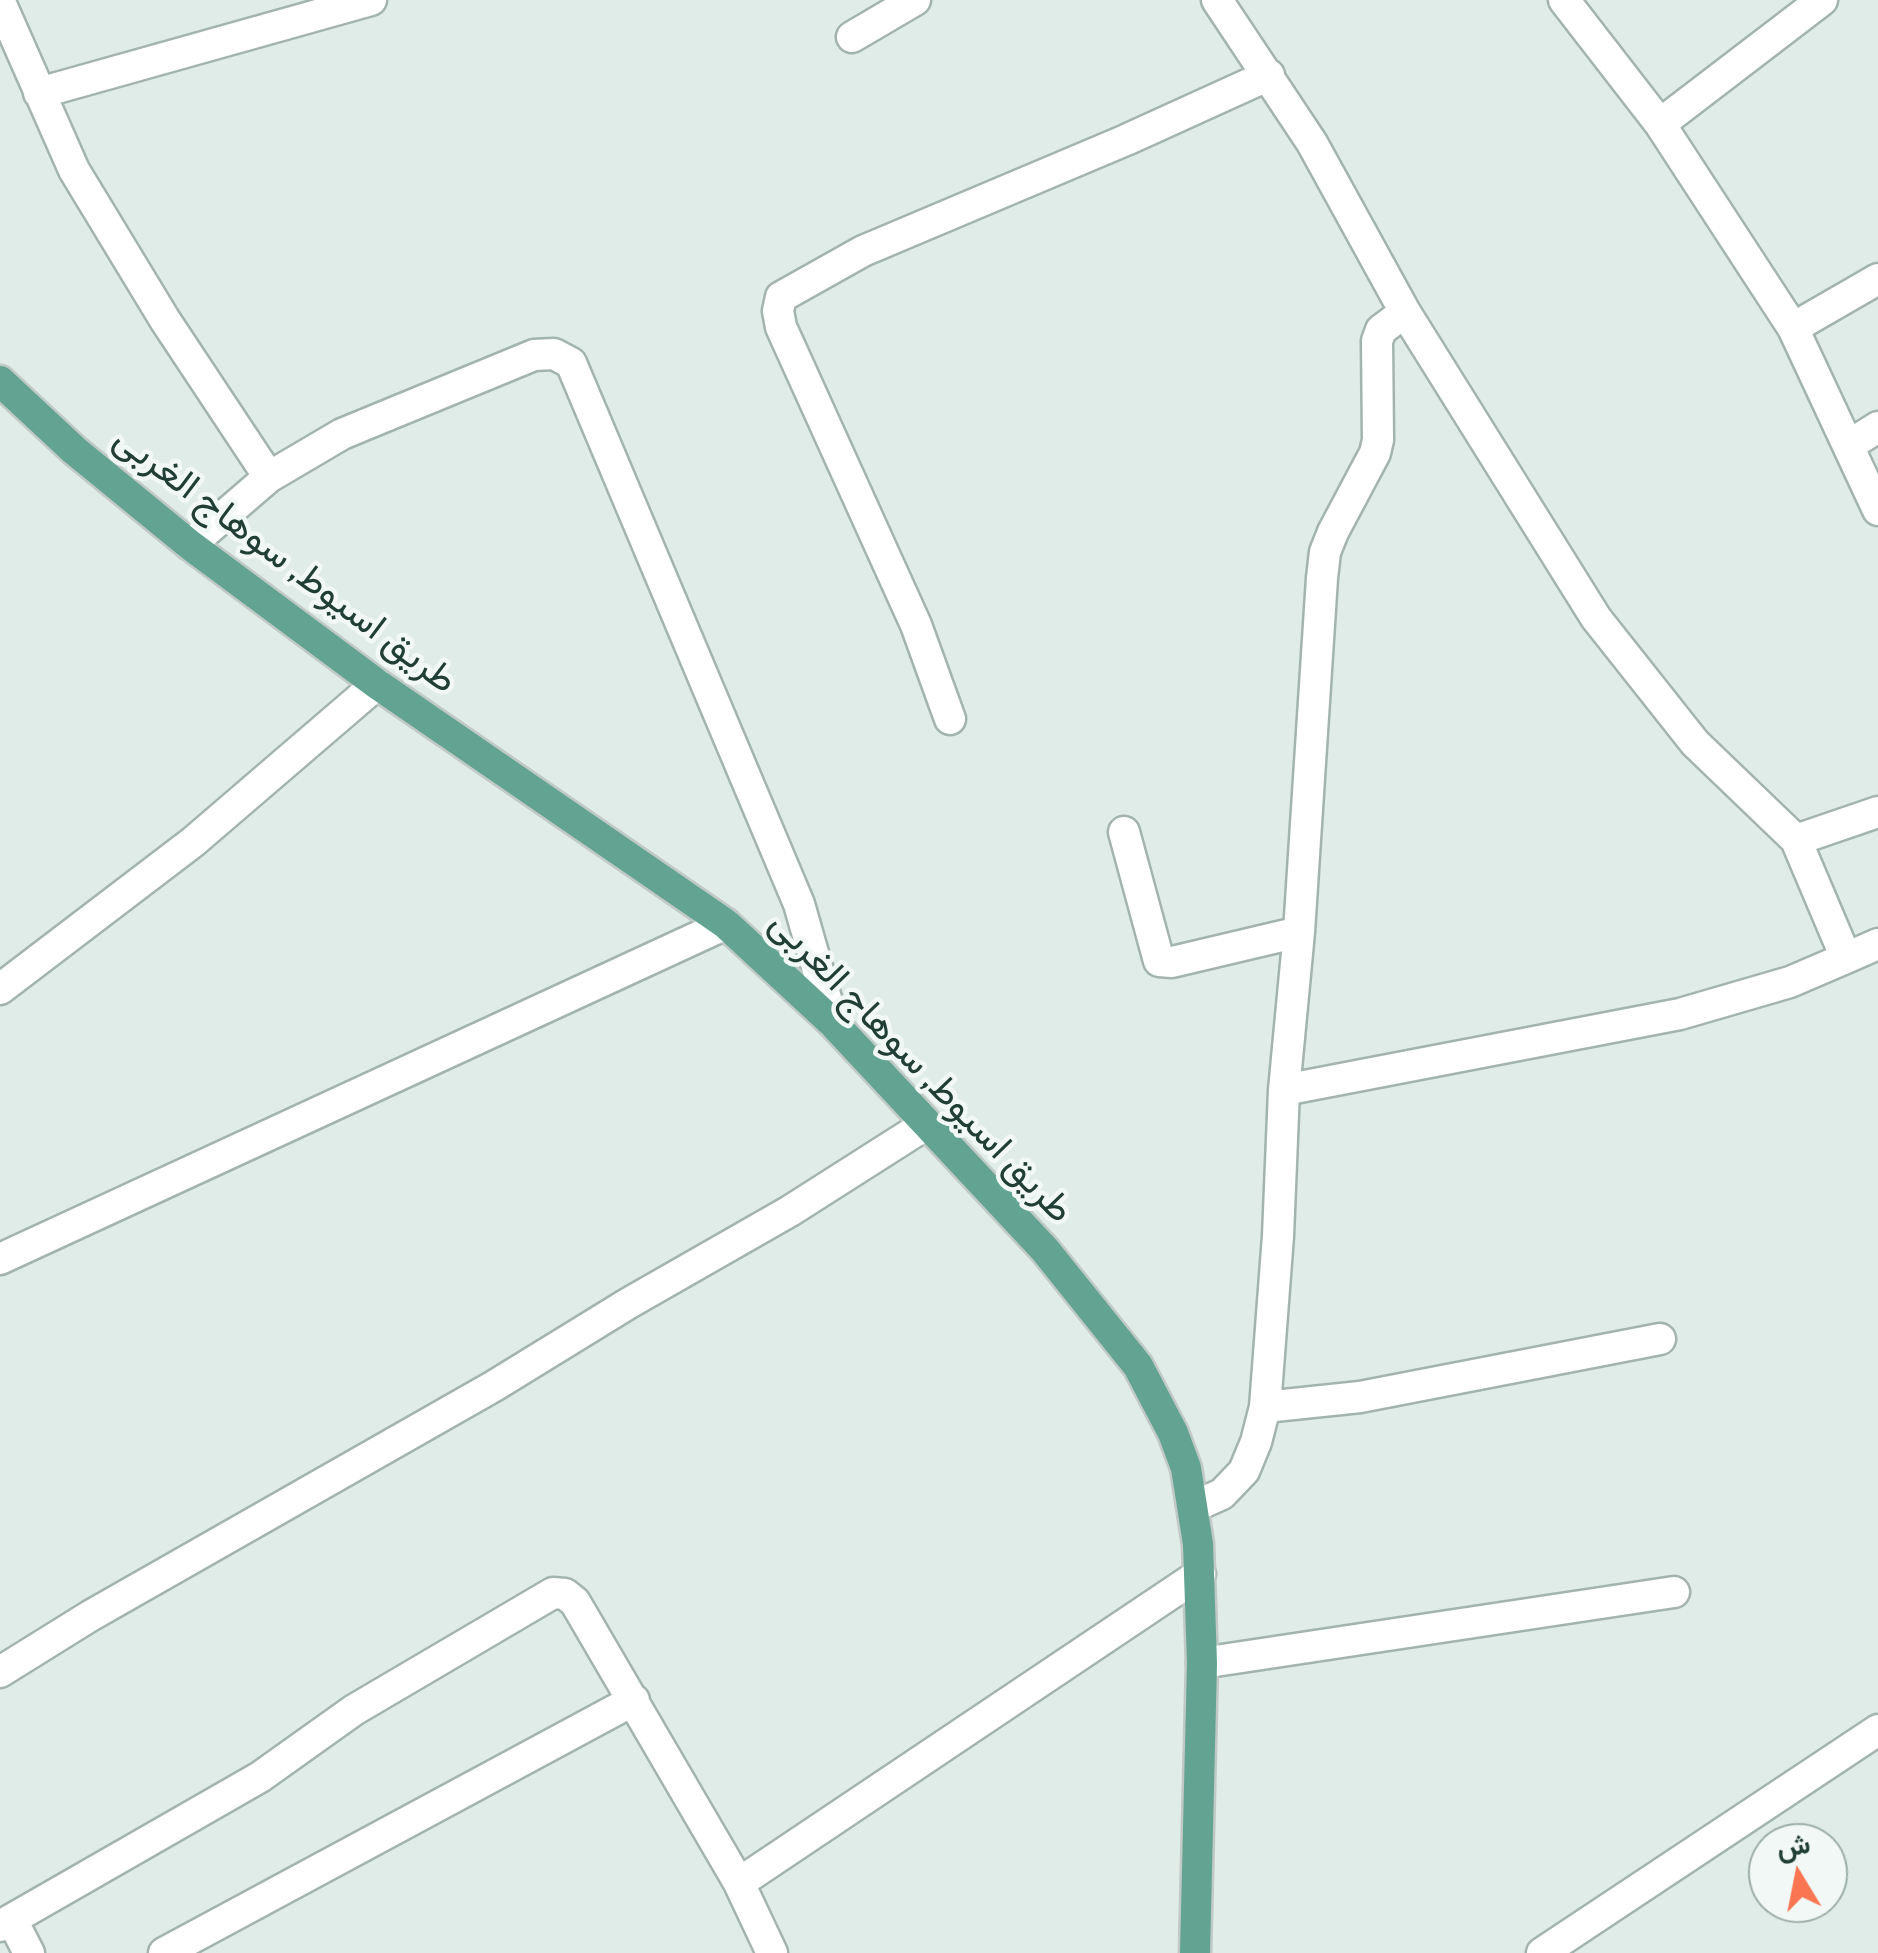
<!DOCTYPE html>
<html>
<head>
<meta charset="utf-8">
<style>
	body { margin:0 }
	#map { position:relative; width:1878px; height:1953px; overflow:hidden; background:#e0ece7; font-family:Cabin,Vazirmatn,sans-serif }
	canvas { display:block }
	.north { position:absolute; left:1748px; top:1823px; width:100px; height:100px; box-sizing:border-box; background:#f1f8f5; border:2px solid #9daea8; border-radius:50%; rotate:350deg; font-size:28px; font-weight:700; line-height:40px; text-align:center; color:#203e35 }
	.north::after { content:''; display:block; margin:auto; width:35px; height:45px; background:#fa7551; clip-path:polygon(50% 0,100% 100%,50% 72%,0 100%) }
</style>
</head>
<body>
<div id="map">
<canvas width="1878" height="1953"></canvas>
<div class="north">ش</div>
</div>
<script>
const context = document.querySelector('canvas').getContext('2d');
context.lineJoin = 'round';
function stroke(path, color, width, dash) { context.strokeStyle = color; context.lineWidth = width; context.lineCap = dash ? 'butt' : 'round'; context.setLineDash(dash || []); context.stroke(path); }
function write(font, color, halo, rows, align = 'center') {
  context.font = font + ' Cabin,Vazirmatn,sans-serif'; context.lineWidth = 9; context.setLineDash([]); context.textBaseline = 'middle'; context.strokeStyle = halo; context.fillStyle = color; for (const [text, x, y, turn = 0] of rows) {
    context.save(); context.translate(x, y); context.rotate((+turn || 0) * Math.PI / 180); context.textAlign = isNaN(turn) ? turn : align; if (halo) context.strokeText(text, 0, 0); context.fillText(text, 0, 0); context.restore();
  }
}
const minor = new Path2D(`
	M 1217,0 L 1312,143 L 1405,312 L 1596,618 L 1695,743 L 1796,840 L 1878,812
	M 1564,0 L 1660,124 L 1793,328 L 1878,510
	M 0,2 L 74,170 L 165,320 L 269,477
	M 852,37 L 915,0
	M 39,93 L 371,0
	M 1660,124 L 1822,0
	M 1793,328 L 1878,279
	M 1848,446 L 1878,427
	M 190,545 L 269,477 L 342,434 L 534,355 L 554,354 L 571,363 L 799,904 L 833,1023
	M 950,719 L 916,625 L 781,327 L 778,311 L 781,297 L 863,251 L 1126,140 L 1269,75
	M 1124,832 L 1159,961 L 1172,962 L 1299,932
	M 1846,958 L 1878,944
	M 0,989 L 193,842 L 377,684
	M 1284,1090 L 1680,1014 L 1790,982 L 1846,958 L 1796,840
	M 0,1259 L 726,924
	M 1265,1407 L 1360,1397 L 1660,1339
	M 1193,1507 L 1222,1494 L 1244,1471 L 1256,1442 L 1265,1407 L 1278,1236 L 1284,1090 L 1299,932 L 1322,578 L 1325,552 L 1333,532 L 1375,453 L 1378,440 L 1377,341 L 1381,330 L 1405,312
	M 1202,1663 L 1674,1592
	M 0,1672 L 90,1616 L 494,1386 L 629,1303 L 790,1211 L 925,1125
	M 739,1883 L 1200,1574
	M 12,1920 L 29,1953
	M 0,1926 L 260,1777 L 354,1710 L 553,1593 L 565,1594 L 575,1602 L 739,1883 L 772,1953
	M 164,1953 L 634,1700
	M 1542,1953 L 1878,1730`);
const major = new Path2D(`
	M 0,381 L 74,450 L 190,545 L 377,684 L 726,924 L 833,1023 L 1045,1250 L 1138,1366 L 1173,1433 L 1186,1468 L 1198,1544 L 1202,1663 L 1195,1953`);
stroke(minor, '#a3b4ae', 35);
stroke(major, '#c1c9c6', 35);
stroke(minor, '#fff', 30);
stroke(major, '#62a491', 30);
write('38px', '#203e35', '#f1f8f5', [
	["طريق اسيوط, سوهاج الغربى",285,560,37],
	["طريق اسيوط, سوهاج الغربى",921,1067,46]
]);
</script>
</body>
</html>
